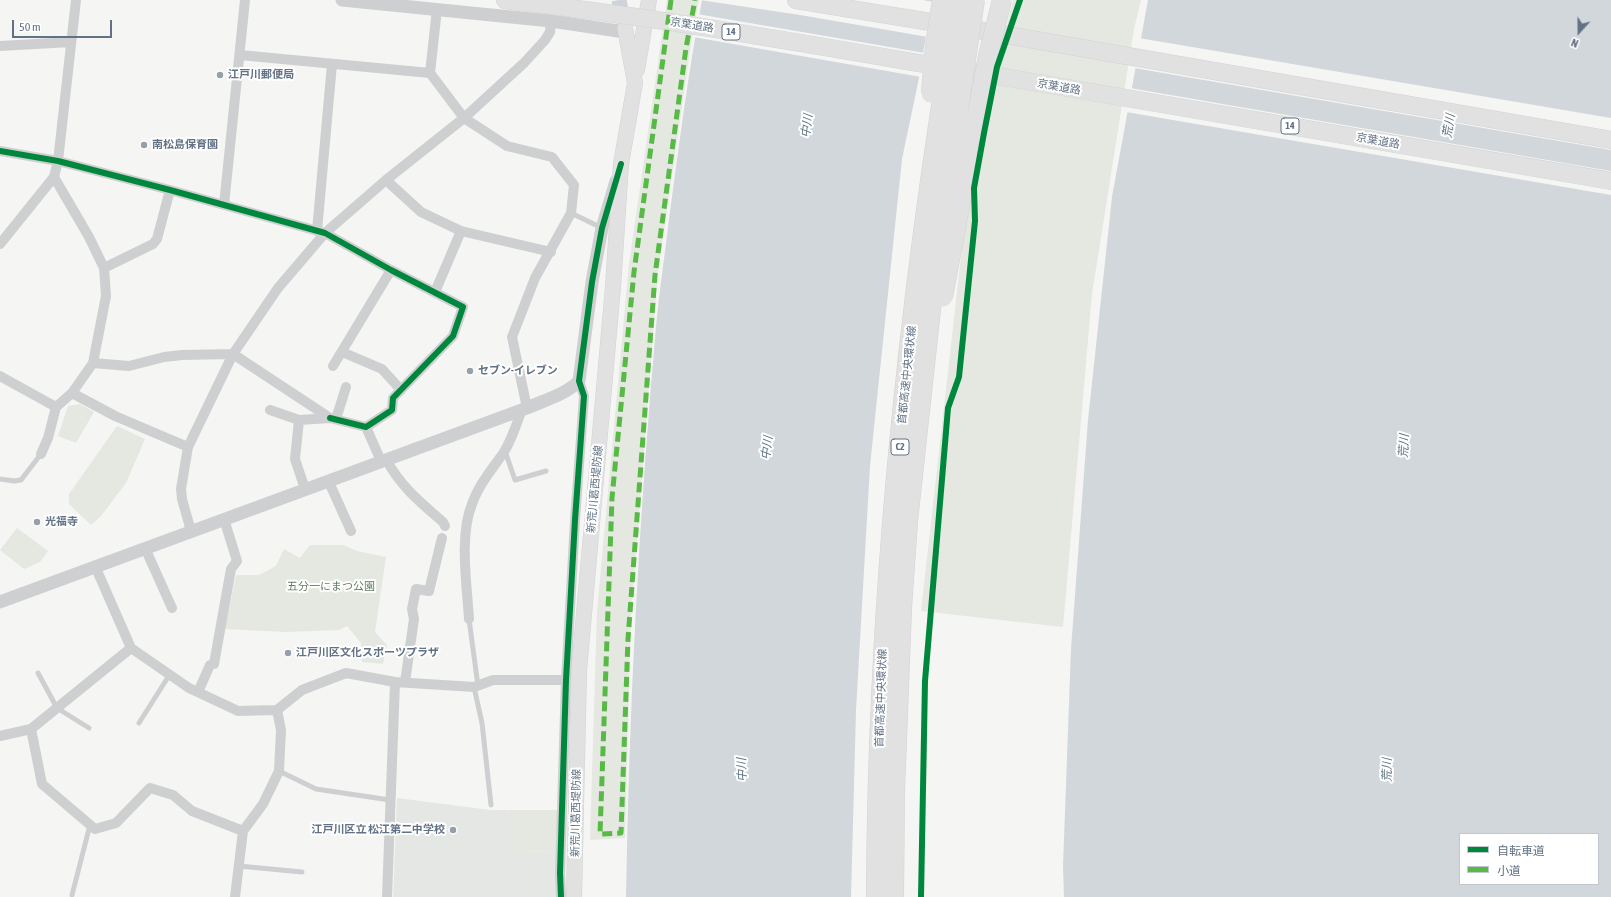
<!DOCTYPE html>
<html>
<head>
<meta charset="utf-8">
<style>
	body { margin:0 }
	#map { position:relative; width:1611px; height:897px; overflow:hidden; background:#f5f5f3; font-family:"Asap Condensed","Noto Sans JP",sans-serif }
	canvas { display:block }
	.legend { position:absolute; left:1459px; top:833px; width:140px; height:52px; box-sizing:border-box; background:#fff; border:1px solid #c0c7cf; margin:0; padding:5px 7px; list-style:none; font-size:12px; color:#627286 }
	.legend li { display:flex; align-items:center; gap:8px; height:20px }
	.legend b { width:20px; border:1px solid #c0c7cf }
	.north { position:absolute; left:1559px; top:12px; width:40px; height:40px; -webkit-text-stroke:3px #fff; paint-order:stroke; rotate:201deg; font-size:11px; font-weight:700; line-height:16px; text-align:center; color:#627286 }
	.north::after { content:''; display:block; margin:auto; width:14px; height:18px; background:#627286; clip-path:polygon(50% 0,100% 100%,50% 72%,0 100%) }
	.scale { position:absolute; left:12px; top:20px; width:100px; height:18px; box-sizing:border-box; border:2px solid #627286; border-top:0; padding-left:5px; font-size:12px; line-height:14px; white-space:nowrap; color:#627286; -webkit-text-stroke:3px #fff; paint-order:stroke }
</style>
</head>
<body>
<div id="map">
<canvas width="1611" height="897"></canvas>
<ul class="legend">
<li><b style="height:5px;background:#00873e"></b>自転車道</li>
<li><b style="height:5px;background:#58b947"></b>小道</li>
</ul>
<div class="north">N</div>
<div class="scale">50 m</div>
</div>
<script>
const context = document.querySelector('canvas').getContext('2d');
context.lineJoin = 'round';
function paint(path, color) { context.fillStyle = color; context.fill(path, 'evenodd'); }
function stroke(path, color, width, dash) { context.strokeStyle = color; context.lineWidth = width; context.lineCap = dash ? 'butt' : 'round'; context.setLineDash(dash || []); context.stroke(path); }
function write(font, color, halo, rows, align = 'center') {
  context.font = font + ' "Asap Condensed","Noto Sans JP",sans-serif'; context.lineWidth = 4; context.setLineDash([]); context.textBaseline = 'middle'; context.strokeStyle = halo; context.fillStyle = color; for (const [text, x, y, turn = 0] of rows) {
    context.save(); context.translate(x, y); context.rotate((+turn || 0) * Math.PI / 180); context.textAlign = isNaN(turn) ? turn : align; if (halo) context.strokeText(text, 0, 0); context.fillText(text, 0, 0); context.restore();
  }
}
paint(new Path2D(`
	M 397,798 L 490,810 L 507,810 L 516,851 L 558,852 L 558,897 L 393,897 Z`), '#e5e7e5');
paint(new Path2D(`
	M 667,0 L 699,0 L 691,44 L 658,272 L 631,616 L 625,838 L 590,840 L 597,611 L 629,264 Z
	M 1013,0 L 1141,0 L 1134,29 L 1092,294 L 1063,627 L 921,611 L 969,185 Z
	M 80,404 L 94,412 L 76,443 L 58,436 L 68,406 Z
	M 117,426 L 145,439 L 126,483 L 101,516 L 91,525 L 69,504 L 69,494 Z
	M 17,528 L 48,551 L 40,562 L 24,569 L 0,550 Z
	M 310,545 L 343,545 L 357,551 L 386,557 L 375,632 L 387,645 L 383,664 L 362,662 L 361,643 L 347,626 L 339,630 L 286,632 L 225,629 L 236,575 L 259,575 L 276,566 L 284,549 L 300,558 Z
	M 507,810 L 559,810 L 558,852 L 515,851 Z`), '#e4e8e1');
paint(new Path2D(`
	M 702,0 L 932,0 L 918,83 L 902,159 L 870,466 L 856,710 L 851,897 L 626,897 C 629,707 639,517 656,327 C 659,291 665,255 669,219 C 679,146 688,73 702,0 Z
	M 1148,0 L 1611,0 L 1611,897 L 1064,897 L 1063,866 L 1071,649 L 1088,420 L 1112,197 ZM 1460,834 L 1598,834 L 1598,884 L 1460,884 Z`), '#d1d7da');
paint(new Path2D(`
	M 700,0 L 923,0 L 934,2 L 928,37 L 800,15 Z
	M 697,14 L 925,53 L 921,77 L 693,37 Z
	M 1139,38 L 1611,118 L 1611,150 L 1134,68 Z
	M 1130,88 L 1611,171 L 1611,195 L 1126,112 Z`), '#f5f5f3');
stroke(new Path2D(`
	M 619,0 L 624,27`), '#d0d4d8', 15, [15, 8]);
const secondary = new Path2D(`
	M 637,70 L 649,0
	M 574,897 L 579,670 L 613,287 L 621,164 L 635,83 L 625,28`);
const trunk = new Path2D(`
	M 505,0 L 520,2
	M 796,0 L 949,25 L 1611,140
	M 951,68 L 1611,181`);
stroke(secondary, '#d1d3d4', 16);
stroke(trunk, '#d2d3d3', 18);
stroke(new Path2D(`
	M 571,213 L 602,228
	M 505,451 L 515,480 L 546,471
	M 0,479 L 14,481 L 21,480 L 41,454
	M 469,619 L 478,686
	M 38,673 L 57,708 L 89,728
	M 474,687 L 482,723 L 491,805
	M 139,723 L 170,674
	M 279,771 L 316,789 L 390,800
	M 239,866 L 302,872
	M 72,895 L 90,825`), '#cecfd0', 5);
stroke(new Path2D(`
	M 0,46 L 71,42
	M 240,55 L 430,73 L 464,118 L 507,146 L 552,157 L 574,185 L 571,213 L 535,278 L 512,337 L 527,408
	M 430,73 L 437,9
	M 0,151 L 58,161 L 170,190 L 325,233 L 391,270 L 463,307 L 453,336 L 393,398 L 392,410 L 366,427 L 330,418
	M 54,177 L 89,237 L 104,268 L 106,296 L 93,363 L 72,393
	M 386,180 L 421,212 L 461,231 L 551,252
	M 224,205 L 245,0
	M 317,231 L 332,64
	M 0,244 L 54,177 L 58,161 L 76,0
	M 104,268 L 153,244 L 157,239 L 170,190
	M 435,292 L 461,231
	M 342,352 L 382,369 L 401,390
	M 93,363 L 129,366 L 164,357 L 182,355 L 233,354 L 330,418 L 299,420 L 270,410
	M 333,366 L 391,270
	M 0,376 L 56,407 L 72,393 L 115,416 L 188,447
	M 336,419 L 346,387
	M 299,420 L 295,459 L 305,489
	M 366,427 L 381,461
	M 41,454 L 48,438 L 56,407
	M 386,459 C 400,486 421,503 443,522 L 445,526
	M 328,480 L 351,531
	M 191,531 L 182,499 L 181,489 L 188,447 L 233,354 L 278,288 L 325,233 L 386,180 L 464,118 L 524,63 L 545,40 L 550,32 L 551,21
	M 145,548 L 172,608
	M 95,566 L 131,648 L 189,688 L 238,711 L 277,710 L 302,690 L 346,673 L 395,682 L 474,687 L 493,680 L 566,680
	M 469,619 C 467,585 459,536 472,504 C 479,484 493,468 504,452 C 512,439 517,423 522,409
	M 405,682 L 414,619 L 412,609 L 416,589 L 429,591 L 442,538
	M 198,692 L 210,665 L 214,664 L 231,569 L 237,561 L 224,519
	M 31,729 L 42,784 L 95,829 L 116,823 L 150,788 L 173,795 L 192,811 L 243,831
	M 0,736 L 31,729 L 131,648
	M 235,897 L 243,831 L 263,804 L 279,771 L 281,730 L 277,710
	M 387,897 L 395,682
	M 561,897 L 560,873 L 566,680 L 575,520 L 584,396 L 579,381`), '#cecfd0', 10);
stroke(new Path2D(`
	M 342,0 L 551,21 L 625,32
	M 0,602 L 527,408 C 545,400 565,395 579,381 L 592,282 L 602,228 L 616,181`), '#cecfd0', 13);
stroke(secondary, '#e1e1e2', 15);
stroke(trunk, '#e1e1e2', 17);
const trunkBridge = new Path2D(`
	M 520,2 C 662,18 802,43 942,67`);
const motorwayBridge = new Path2D(`
	M 931,93 L 935,45 L 942,0
	M 943,297 L 988,56 L 1002,0
	M 876,897 C 877,597 908,296 958,0
	M 894,897 L 895,790 L 902,608 L 908,521 L 934,282 L 950,165 L 975,0`);
stroke(trunkBridge, '#d2d3d3', 18, []);
stroke(motorwayBridge, '#d2d3d3', 20, []);
stroke(trunkBridge, '#e1e1e2', 17);
stroke(motorwayBridge, '#e1e1e2', 19);
stroke(new Path2D(`
	M 671,0 L 634,272 L 612,498 L 600,834 L 621,833 L 628,639 L 655,275 L 686,48 L 695,0`), '#58b947', 5, [10, 5]);
stroke(new Path2D(`
	M 0,151 L 58,161 L 170,190 L 325,233 L 391,270 L 463,307 L 453,336 L 393,398 L 392,410 L 366,427 L 330,418
	M 561,897 L 560,873 L 566,680 L 575,520 L 584,396 L 579,381 L 592,282 L 602,228 L 621,164
	M 921,897 L 925,681 L 948,408 L 959,377 L 975,221 L 974,188 L 984,133 L 997,67 L 1020,0`), '#00873e', 6);
for (const [x, y, r, color] of [
	[220,75,4,"#95a0ac"],
	[144,145,4,"#95a0ac"],
	[470,371,4,"#95a0ac"],
	[37,522,4,"#95a0ac"],
	[288,653,4,"#95a0ac"],
	[453,830,4,"#95a0ac"]
]) { const dot = new Path2D(); dot.arc(x, y, r, 0, 2 * Math.PI); context.fillStyle = color; context.fill(dot); stroke(dot, '#fff', 1.5); }
for (const [x, y, w] of [
	[731,32,18],
	[1290,126,18],
	[900,447,18]
]) { const box = new Path2D(); box.roundRect(x - w / 2, y - 8, w, 16, 3); context.fillStyle = '#fff'; context.fill(box); stroke(box, '#627286', 1); }
write('bold 10px', '#627286', null, [
	["14",731,32],
	["14",1290,126],
	["C2",900,447]
]);
write('11px', '#627286', '#fff', [
	["京葉道路",692,25,9],
	["京葉道路",1059,87,10],
	["京葉道路",1378,141,10],
	["首都高速中央環状線",907,375,-84],
	["新荒川葛西堤防線",595,489,-85],
	["首都高速中央環状線",881,698,-88],
	["新荒川葛西堤防線",576,813,-89]
]);
write('bold 11px', '#627286', '#fff', [
	["江戸川郵便局",228,75],
	["南松島保育園",152,145],
	["セブン-イレブン",478,371],
	["光福寺",45,522],
	["江戸川区文化スポーツプラザ",296,653],
	["江戸川区立 松江第二中学校",445,830,"right"]
], 'left');
write('11px', '#647c62', '#fff', [
	["五分一にまつ公園",331,587]
]);
write('italic 12px', '#5e7483', '#fff', [
	["中川",807,126,-83],
	["荒川",1449,126,-81],
	["荒川",1404,446,-87],
	["中川",767,448,-83],
	["中川",742,770,-92],
	["荒川",1387,770,-90]
]);
</script>
</body>
</html>
